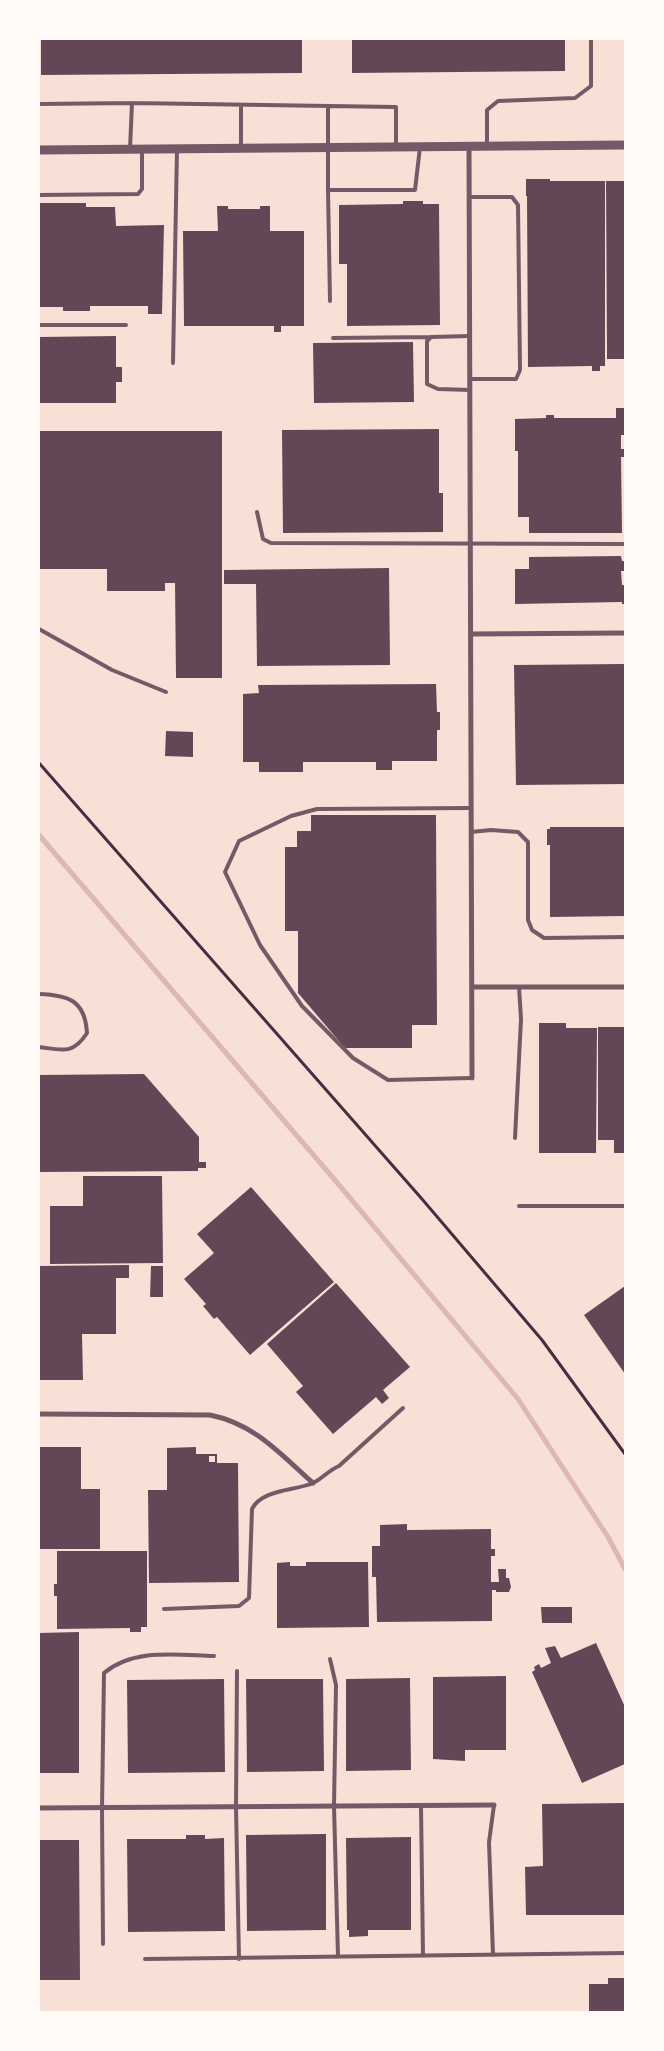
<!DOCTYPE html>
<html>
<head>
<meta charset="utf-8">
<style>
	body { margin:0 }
	#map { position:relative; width:664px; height:2051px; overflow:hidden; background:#f7e1d7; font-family:"Open Sans",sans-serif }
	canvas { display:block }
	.frame { position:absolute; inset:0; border:40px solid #fffaf5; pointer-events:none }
</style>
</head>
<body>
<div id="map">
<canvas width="664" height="2051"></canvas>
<div class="frame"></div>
</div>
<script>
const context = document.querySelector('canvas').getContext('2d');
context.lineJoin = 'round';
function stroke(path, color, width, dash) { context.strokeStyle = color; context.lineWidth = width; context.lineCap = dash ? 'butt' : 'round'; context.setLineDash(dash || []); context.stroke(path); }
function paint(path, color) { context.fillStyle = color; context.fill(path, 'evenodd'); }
stroke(new Path2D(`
	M 39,835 L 340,1186 L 518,1399 L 608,1537 L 625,1569`), '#dcb8b0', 5);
paint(new Path2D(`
	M 41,39 L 302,39 L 302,73 L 41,75 Z
	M 352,39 L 565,39 L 565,71 L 352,73 Z
	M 526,179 L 550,179 L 550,181 L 605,181 L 605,366 L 600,366 L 600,371 L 592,371 L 592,366 L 528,367 L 527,196 L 526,196 Z
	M 606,181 L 625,181 L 625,359 L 607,359 Z
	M 403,201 L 423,201 L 423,204 L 439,204 L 440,325 L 347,326 L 347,264 L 339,264 L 339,205 L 403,204 Z
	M 39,203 L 86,203 L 86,207 L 115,207 L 116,226 L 164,225 L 162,314 L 148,314 L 148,306 L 90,306 L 90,311 L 63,311 L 63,307 L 39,307 Z
	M 217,206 L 228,206 L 228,209 L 260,209 L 260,206 L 270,206 L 270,231 L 304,231 L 304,326 L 281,326 L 281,332 L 274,332 L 274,326 L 184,326 L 183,231 L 218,231 Z
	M 116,336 L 116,367 L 122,367 L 122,382 L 116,382 L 116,403 L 39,403 L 39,337 Z
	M 413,342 L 414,402 L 314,403 L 313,343 Z
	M 616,408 L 625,408 L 625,435 L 621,435 L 621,449 L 625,449 L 625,457 L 621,457 L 622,533 L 529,533 L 529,517 L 518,517 L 518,451 L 515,451 L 515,419 L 546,418 L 546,415 L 554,415 L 554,418 L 616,418 Z
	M 439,429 L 439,493 L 443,493 L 443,532 L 283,533 L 282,430 Z
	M 39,431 L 222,431 L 222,678 L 176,678 L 175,583 L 165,583 L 165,591 L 107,591 L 107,569 L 39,569 Z
	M 621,556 L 622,561 L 625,561 L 625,571 L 621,571 L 622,585 L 625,585 L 625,604 L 622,604 L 622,602 L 515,604 L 515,569 L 529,569 L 529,557 Z
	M 389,568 L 390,665 L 257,666 L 256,584 L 224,584 L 224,570 Z
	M 624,664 L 625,784 L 516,785 L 514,665 Z
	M 436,684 L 437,712 L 440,712 L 440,730 L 437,730 L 437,761 L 392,761 L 392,770 L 376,770 L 376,762 L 303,762 L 303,772 L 259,772 L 259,762 L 243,762 L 243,694 L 259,693 L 258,685 Z
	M 166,731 L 193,732 L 193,757 L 165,756 Z
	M 311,815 L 436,815 L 437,1025 L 412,1025 L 412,1048 L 345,1048 L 298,993 L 298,931 L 285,931 L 285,847 L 297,847 L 297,831 L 311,831 Z
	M 550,827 L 625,827 L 625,916 L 550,917 L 550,845 L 547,845 L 547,829 L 550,829 Z
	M 539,1023 L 566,1023 L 566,1028 L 597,1028 L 596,1153 L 539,1153 Z
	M 598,1027 L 625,1027 L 625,1153 L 614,1153 L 614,1140 L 598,1140 Z
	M 144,1074 L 199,1137 L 199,1162 L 206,1162 L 206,1168 L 198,1168 L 198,1171 L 39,1172 L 39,1075 Z
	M 83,1176 L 162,1176 L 163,1263 L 50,1264 L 50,1206 L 83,1206 Z
	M 251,1187 L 334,1282 L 250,1355 L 217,1317 L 214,1319 L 203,1306 L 206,1304 L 184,1279 L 214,1253 L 197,1234 Z
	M 129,1265 L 129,1278 L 116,1278 L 116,1334 L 82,1334 L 83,1380 L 39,1380 L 39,1266 Z
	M 151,1266 L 163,1266 L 163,1297 L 150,1297 Z
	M 336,1283 L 410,1367 L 383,1390 L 389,1398 L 382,1404 L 376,1397 L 333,1434 L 296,1392 L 303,1386 L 267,1344 Z
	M 625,1286 L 625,1374 L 584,1315 Z
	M 39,1447 L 81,1447 L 81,1489 L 100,1489 L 100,1549 L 39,1549 Z
	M 196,1447 L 196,1454 L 217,1454 L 217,1463 L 238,1463 L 239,1582 L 149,1583 L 148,1490 L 167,1490 L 167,1448 ZM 209,1456 L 215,1456 L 215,1462 L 209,1462 Z
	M 407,1524 L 407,1530 L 491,1529 L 491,1549 L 495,1549 L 495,1556 L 491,1556 L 491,1582 L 499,1582 L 498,1569 L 506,1569 L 506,1578 L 509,1578 L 511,1587 L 509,1592 L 496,1592 L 496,1590 L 492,1590 L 492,1621 L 377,1622 L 376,1577 L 372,1577 L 372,1546 L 380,1546 L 380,1525 Z
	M 57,1551 L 147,1551 L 147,1627 L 141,1627 L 141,1632 L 130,1632 L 130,1628 L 57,1629 L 57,1596 L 54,1596 L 54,1584 L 57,1584 Z
	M 290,1562 L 290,1566 L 306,1566 L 306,1562 L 368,1562 L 369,1627 L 277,1628 L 277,1563 Z
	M 541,1607 L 572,1607 L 572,1623 L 542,1623 Z
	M 79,1632 L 79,1773 L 39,1773 L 39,1633 Z
	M 596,1643 L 625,1707 L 625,1764 L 582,1783 L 532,1672 L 535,1670 L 534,1667 L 539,1664 L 541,1668 L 551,1663 L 545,1648 L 555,1646 L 561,1658 Z
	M 506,1676 L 506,1750 L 465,1750 L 465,1761 L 433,1759 L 433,1677 Z
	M 410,1678 L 411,1770 L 346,1771 L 346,1679 Z
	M 224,1679 L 225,1772 L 128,1773 L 127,1680 Z
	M 246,1679 L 323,1679 L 324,1771 L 247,1772 Z
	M 625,1803 L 625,1915 L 526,1915 L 525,1867 L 543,1866 L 542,1804 Z
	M 326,1834 L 326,1930 L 247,1931 L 246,1835 Z
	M 186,1835 L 205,1835 L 205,1839 L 224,1838 L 225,1931 L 128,1932 L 127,1839 L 186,1839 Z
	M 411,1837 L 411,1930 L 368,1930 L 368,1936 L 349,1937 L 349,1930 L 347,1930 L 346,1838 Z
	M 39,1840 L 79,1840 L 80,1980 L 39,1980 Z
	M 608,1978 L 625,1978 L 625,2012 L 589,2012 L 589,1984 L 608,1984 Z`), '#644757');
stroke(new Path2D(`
	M 39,763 L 422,1199 L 542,1340 L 625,1454`), '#4a2c40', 3);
stroke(new Path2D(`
	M 39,104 L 132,103 L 396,107 L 396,147
	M 241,106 L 241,148
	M 328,106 L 328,190 L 415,190 L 420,147
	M 487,146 L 487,110 L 498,101 L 575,98 L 591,86 L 591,39
	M 130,149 L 132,103
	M 328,190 L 330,301
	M 39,195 L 138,194 L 142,189 L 142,149
	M 470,197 L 512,197 L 518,205 L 520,370 L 516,379 L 470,379
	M 39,325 L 126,325
	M 470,336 L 431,337 L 427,341 L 427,384 L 438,389 L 470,390
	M 333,338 L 431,337
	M 173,363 L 177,149
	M 257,512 L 263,539 L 271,543 L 625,544
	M 39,629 L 112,670 L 166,692
	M 471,808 L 317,809 L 291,816 L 239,841 L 225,872 L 260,945 L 302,1006 L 353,1058 L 388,1080 L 472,1078
	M 471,832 L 491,830 L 518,832 L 528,842 L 528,920 L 532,930 L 544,938 L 625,937
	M 39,994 C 68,995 85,1000 87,1033 C 73,1055 62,1050 39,1047
	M 515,1138 L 521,1019 L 519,987
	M 519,1206 L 625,1206
	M 164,1609 L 239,1606 L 249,1598 L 252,1509 C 262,1489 295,1491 313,1483 C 322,1479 329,1470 339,1466 L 403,1408
	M 330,1659 L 336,1685 L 334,1806 L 338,1957
	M 237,1671 L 236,1807 L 239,1959
	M 421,1806 L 423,1956
	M 103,1944 L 102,1808 L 104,1673 C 134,1648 177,1655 214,1656
	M 493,1955 L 489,1842 L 494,1805
	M 145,1959 L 625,1953`), '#755966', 4);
stroke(new Path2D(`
	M 469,147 L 472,1078
	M 471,634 L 625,633
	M 472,987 L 625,987
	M 39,1414 L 210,1415 C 255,1424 280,1454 313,1483
	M 39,1808 L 494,1805`), '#755966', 5);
stroke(new Path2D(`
	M 39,150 L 625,145`), '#755966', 9);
</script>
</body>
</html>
